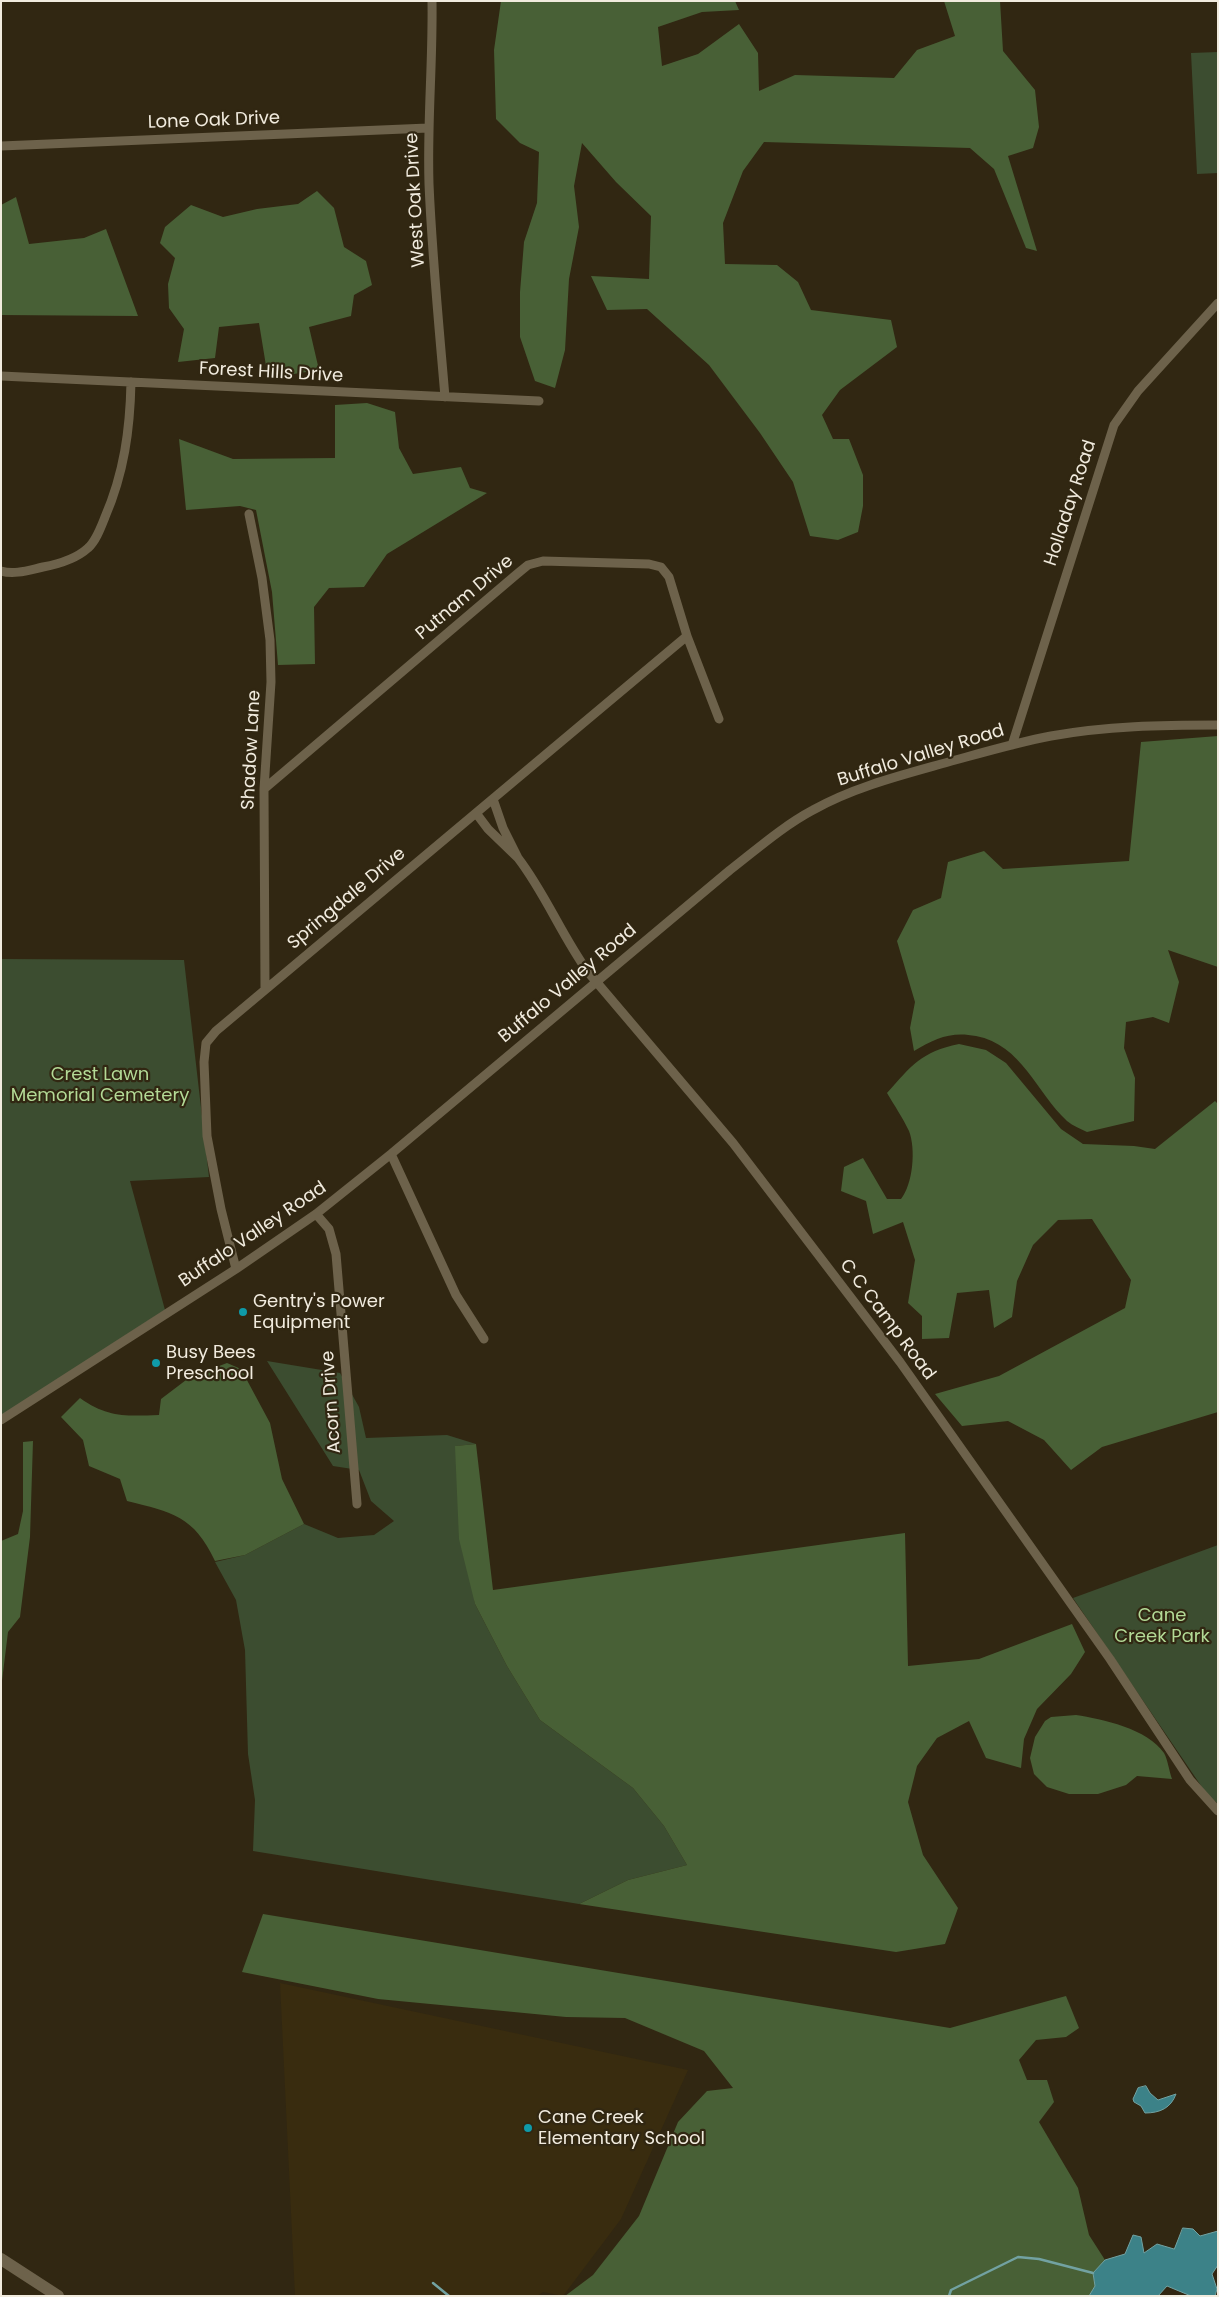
<!DOCTYPE html>
<html>
<head>
<meta charset="utf-8">
<style>
	body { margin:0 }
	#map { position:relative; width:1219px; height:2297px; overflow:hidden; background:#312712; font-family:Poppins,sans-serif }
	canvas { display:block }
	.frame { position:absolute; inset:0; border:2px solid #f1ebde; pointer-events:none }
</style>
</head>
<body>
<div id="map">
<canvas width="1219" height="2297"></canvas>
<div class="frame"></div>
</div>
<script>
const context = document.querySelector('canvas').getContext('2d');
context.lineJoin = 'round';
function paint(path, color) { context.fillStyle = color; context.fill(path, 'evenodd'); }
function stroke(path, color, width, dash) { context.strokeStyle = color; context.lineWidth = width; context.lineCap = dash ? 'butt' : 'round'; context.setLineDash(dash || []); context.stroke(path); }
function write(font, color, halo, rows, align = 'center') {
  context.font = font + ' Poppins,sans-serif'; context.lineWidth = 4.5; context.setLineDash([]); context.textBaseline = 'middle'; context.strokeStyle = halo; context.fillStyle = color; for (const [text, x, y, turn = 0] of rows) {
    context.save(); context.translate(x, y); context.rotate((+turn || 0) * Math.PI / 180); context.textAlign = isNaN(turn) ? turn : align; if (halo) context.strokeText(text, 0, 0); context.fillText(text, 0, 0); context.restore();
  }
}
paint(new Path2D(`
	M 280,1983 L 688,2070 L 621,2219 L 563,2296 L 543,2292 L 537,2296 L 295,2296 Z`), '#392c0f');
paint(new Path2D(`
	M 1218,52 L 1218,173 L 1197,174 L 1191,53 Z
	M 1,959 L 184,960 L 209,1177 L 130,1181 L 165,1310 L 1,1416 Z
	M 267,1361 L 340,1373 L 359,1407 L 366,1438 L 447,1435 L 476,1444 L 456,1446 L 475,1604 L 507,1666 L 540,1720 L 633,1788 L 664,1826 L 687,1865 L 628,1880 L 579,1904 L 253,1851 L 255,1800 L 248,1754 L 245,1650 L 236,1600 L 215,1562 L 245,1555 L 304,1524 L 338,1538 L 374,1535 L 394,1521 L 371,1501 L 359,1470 L 333,1466 Z
	M 1218,1545 L 1218,1804 L 1206,1793 L 1073,1598 Z`), '#3c4d30');
paint(new Path2D(`
	M 501,1 L 735,1 L 739,10 L 702,12 L 658,27 L 662,66 L 698,54 L 739,24 L 758,53 L 759,91 L 795,75 L 894,78 L 917,50 L 955,36 L 944,1 L 1000,1 L 1003,51 L 1035,90 L 1039,127 L 1033,148 L 1008,156 L 1037,251 L 1026,248 L 994,169 L 970,148 L 764,142 L 743,171 L 723,223 L 725,264 L 777,265 L 798,282 L 811,310 L 891,320 L 897,347 L 840,390 L 822,415 L 833,439 L 849,439 L 863,475 L 863,506 L 858,532 L 838,540 L 810,536 L 793,482 L 760,433 L 709,365 L 647,309 L 607,310 L 591,276 L 649,279 L 651,216 L 616,182 L 582,143 L 574,186 L 579,227 L 569,279 L 565,350 L 555,388 L 535,381 L 520,337 L 520,292 L 524,242 L 537,203 L 539,152 L 520,143 L 496,119 L 494,50 Z
	M 317,191 L 334,208 L 344,247 L 366,261 L 372,285 L 354,295 L 351,316 L 309,327 L 319,370 L 268,378 L 259,323 L 219,327 L 215,358 L 178,362 L 184,329 L 169,308 L 168,284 L 175,258 L 160,243 L 165,227 L 191,205 L 223,217 L 257,209 L 298,204 Z
	M 16,197 L 29,244 L 84,238 L 106,229 L 138,316 L 1,315 L 1,205 Z
	M 367,403 L 395,412 L 399,448 L 413,474 L 461,467 L 470,488 L 487,493 L 387,554 L 364,587 L 329,588 L 314,607 L 315,664 L 278,665 L 272,592 L 256,510 L 240,506 L 186,510 L 179,439 L 233,459 L 335,458 L 335,405 Z
	M 1218,736 L 1218,967 L 1168,950 L 1179,982 L 1169,1023 L 1153,1017 L 1126,1022 L 1124,1048 L 1135,1078 L 1134,1121 L 1087,1132 C 1081,1129 1073,1126 1067,1121 C 1036,1092 1022,1045 976,1036 C 952,1031 935,1038 914,1051 L 910,1028 L 915,1002 L 897,941 L 913,910 L 941,898 L 948,862 L 984,851 L 1003,869 L 1129,861 L 1141,742 Z
	M 959,1044 L 986,1050 L 1006,1063 L 1061,1129 L 1083,1144 L 1134,1146 L 1155,1149 L 1215,1101 L 1218,1104 L 1218,1412 L 1102,1447 L 1071,1470 L 1044,1440 L 1008,1421 L 962,1426 L 935,1394 L 999,1376 L 1125,1308 L 1131,1280 L 1092,1219 L 1058,1220 L 1033,1245 L 1017,1281 L 1012,1317 L 994,1328 L 989,1290 L 957,1293 L 949,1338 L 922,1339 L 922,1316 L 908,1303 L 915,1260 L 903,1222 L 873,1234 L 866,1201 L 841,1191 L 844,1167 L 863,1158 L 887,1199 L 901,1199 C 913,1184 916,1149 909,1131 C 903,1118 894,1105 887,1093 C 912,1065 921,1052 959,1044 Z
	M 227,1363 L 241,1369 L 270,1423 L 282,1479 L 304,1524 L 245,1555 L 215,1561 C 194,1516 172,1512 127,1501 L 120,1479 L 89,1466 L 83,1440 L 61,1417 L 80,1398 C 108,1418 126,1416 159,1415 L 161,1399 L 190,1377 Z
	M 33,1441 L 30,1537 L 20,1617 L 8,1632 L 1,1689 L 1,1541 L 18,1534 L 23,1511 L 23,1442 Z
	M 476,1444 L 493,1590 L 905,1533 L 908,1666 L 979,1659 L 1072,1624 L 1085,1652 L 1071,1674 L 1037,1709 L 1024,1739 L 1021,1768 L 986,1758 L 969,1721 L 937,1738 L 917,1766 L 908,1802 L 923,1855 L 958,1908 L 945,1944 L 896,1952 L 579,1904 L 628,1880 L 687,1865 L 664,1826 L 633,1788 L 540,1720 L 507,1666 L 475,1604 L 459,1539 L 455,1446 Z
	M 1076,1715 C 1102,1719 1148,1729 1164,1753 C 1168,1760 1169,1771 1172,1779 L 1137,1776 L 1126,1785 L 1098,1794 L 1069,1794 L 1047,1787 L 1034,1774 L 1030,1758 L 1035,1737 L 1045,1721 L 1051,1717 Z
	M 263,1914 L 950,2028 L 1066,1996 L 1079,2028 L 1066,2037 L 1036,2040 L 1019,2060 L 1027,2080 L 1047,2080 L 1054,2102 L 1039,2122 L 1078,2188 L 1089,2235 L 1105,2260 L 1093,2273 L 1095,2286 L 1089,2296 L 565,2296 L 593,2275 L 639,2216 L 678,2122 L 707,2091 L 733,2088 L 704,2051 L 625,2018 L 566,2017 L 378,1999 L 242,1972 Z`), '#486036');
const water = new Path2D(`
	M 1146,2086 L 1150,2093 L 1158,2100 L 1176,2094 C 1171,2108 1160,2113 1145,2113 L 1141,2106 L 1134,2102 L 1133,2099 L 1138,2088 Z
	M 1183,2228 L 1193,2229 L 1200,2236 L 1218,2231 L 1218,2265 L 1212,2274 L 1217,2289 L 1215,2296 L 1191,2296 L 1167,2286 L 1158,2296 L 1089,2296 L 1095,2286 L 1093,2273 L 1105,2260 L 1125,2254 L 1133,2235 L 1141,2237 L 1144,2253 L 1157,2244 L 1174,2249 Z`);
paint(water, '#3c8288');
stroke(water, '#72a2a2', 1);
stroke(new Path2D(`
	M 433,2283 L 449,2296
	M 949,2296 L 951,2290 L 1018,2257 L 1039,2259 L 1093,2273`), '#72a2a2', 2.5);
stroke(new Path2D(`
	M 432,1 C 433,62 427,123 429,184 C 432,255 439,326 445,397
	M 1,146 L 428,128
	M 1,376 L 539,401
	M 249,514 L 262,578 L 270,640 L 271,682 L 264,789 L 265,989
	M 1,571 C 15,575 29,570 43,567 C 59,564 76,559 88,548 C 96,541 101,527 105,517 C 124,473 130,430 131,382
	M 1012,745 L 1114,425 L 1138,391 L 1218,303
	M 264,789 L 517,574 L 528,565 L 543,561 L 649,564 L 661,567 L 669,577 L 687,636 L 719,719
	M 476,813 L 488,829 L 518,858 L 503,828 L 493,799
	M 518,858 C 545,893 562,936 588,972 L 733,1143 L 900,1362 L 1110,1659 L 1190,1780 L 1218,1811
	M 391,1154 L 456,1295 L 484,1339
	M 316,1214 L 329,1229 L 336,1254 L 357,1504
	M 236,1269 L 221,1209 L 207,1136 L 204,1062 L 206,1043 L 216,1031 L 687,636
	M 1,1420 L 236,1269 L 316,1214 L 391,1154 L 730,870 C 757,849 783,826 813,810 C 852,788 898,776 941,764 C 978,754 1014,743 1051,736 C 1106,726 1162,725 1218,725`), '#6d624b', 9);
stroke(new Path2D(`
	M 1,2259 L 58,2296`), '#6d624b', 12);
for (const [x, y, r, color] of [
	[243,1312,5,"#0f9aa8"],
	[156,1363,5,"#0f9aa8"],
	[528,2128,5,"#0f9aa8"]
]) { const dot = new Path2D(); dot.arc(x, y, r, 0, 2 * Math.PI); context.fillStyle = color; context.fill(dot); stroke(dot, '#312712', 2); }
write('18px', '#f1ebde', '#312712', [
	["Lone Oak Drive",214,121,-2],
	["West Oak Drive",416,200,-93],
	["Forest Hills Drive",271,373,3],
	["Holladay Road",1071,503,-72],
	["Putnam Drive",465,598,-40],
	["Shadow Lane",252,750,-87],
	["Buffalo Valley Road",921,756,-17],
	["Springdale Drive",347,899,-40],
	["Buffalo Valley Road",568,984,-40],
	["Buffalo Valley Road",253,1235,-34],
	["C C Camp Road",887,1320,53],
	["Acorn Drive",332,1402,-94]
]);
write('18px', '#b3da96', '#312712', [
	["Crest Lawn",100,1075],
	["Memorial Cemetery",100,1096],
	["Cane",1162,1616],
	["Creek Park",1162,1637]
]);
write('18px', '#f1ebde', '#312712', [
	["Gentry's Power",253,1302],
	["Equipment",253,1323],
	["Busy Bees",166,1353],
	["Preschool",166,1374],
	["Cane Creek",538,2118],
	["Elementary School",538,2139]
], 'left');
</script>
</body>
</html>
